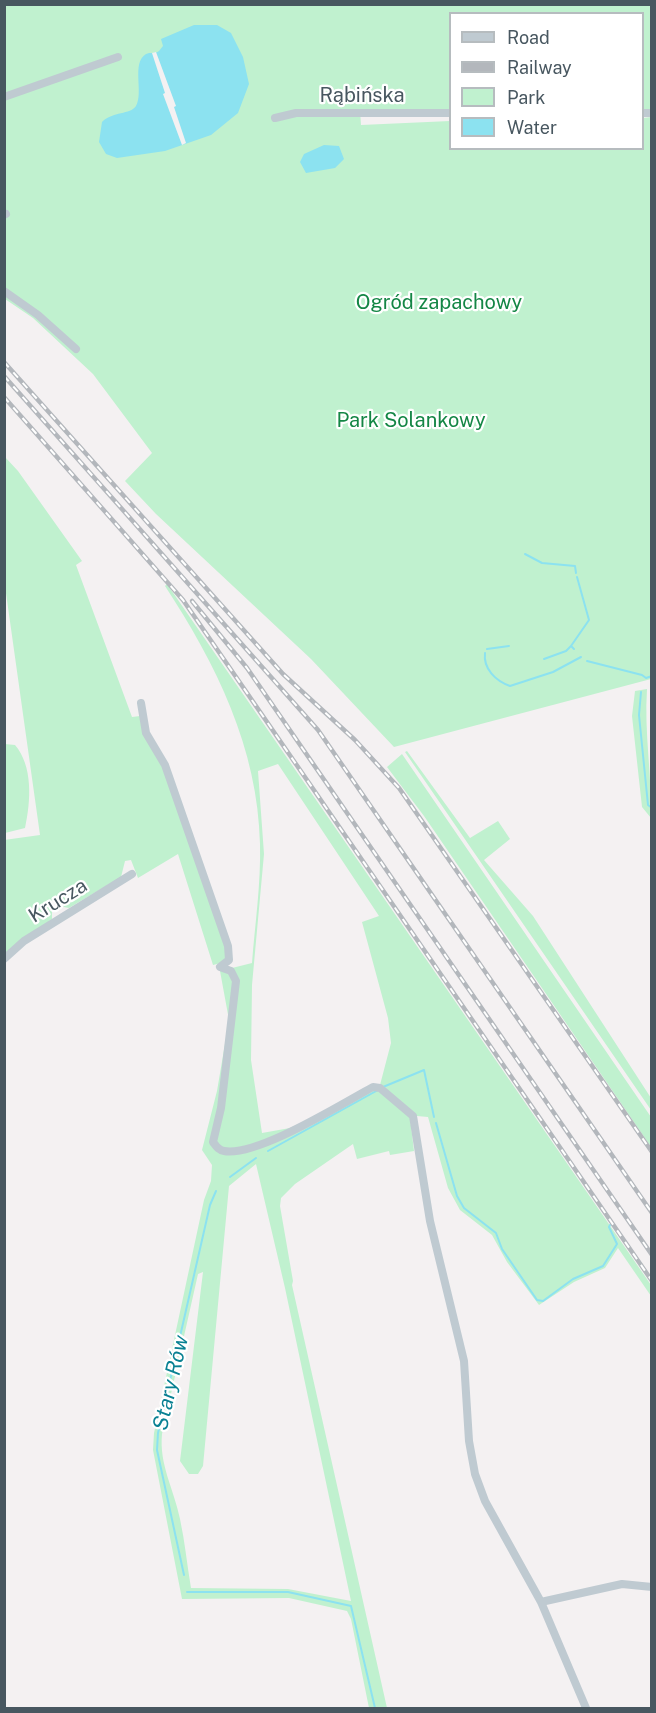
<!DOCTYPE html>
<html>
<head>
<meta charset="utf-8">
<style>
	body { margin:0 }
	#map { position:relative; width:656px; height:1713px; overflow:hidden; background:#f4f1f2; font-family:"Public Sans",sans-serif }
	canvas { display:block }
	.frame { position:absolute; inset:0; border:6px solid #485760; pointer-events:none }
	.legend { position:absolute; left:449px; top:12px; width:195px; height:138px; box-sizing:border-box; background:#fff; border:2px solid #b6bcbf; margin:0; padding:8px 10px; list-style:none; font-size:18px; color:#485760 }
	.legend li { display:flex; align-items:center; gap:12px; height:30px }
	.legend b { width:30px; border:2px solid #b6bcbf }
</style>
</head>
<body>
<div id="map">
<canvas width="656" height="1713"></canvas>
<div class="frame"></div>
<ul class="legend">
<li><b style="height:8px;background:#bfcad1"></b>Road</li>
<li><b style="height:8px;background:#b3b7bc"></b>Railway</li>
<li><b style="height:16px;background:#c0f1cf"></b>Park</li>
<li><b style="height:16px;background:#8ce2f0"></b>Water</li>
</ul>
</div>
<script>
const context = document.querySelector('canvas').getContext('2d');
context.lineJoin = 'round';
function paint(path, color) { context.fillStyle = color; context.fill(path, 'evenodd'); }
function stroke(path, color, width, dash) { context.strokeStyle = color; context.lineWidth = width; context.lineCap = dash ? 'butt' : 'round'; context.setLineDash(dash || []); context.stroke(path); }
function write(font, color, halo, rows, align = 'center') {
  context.font = font + ' "Public Sans",sans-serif'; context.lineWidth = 4.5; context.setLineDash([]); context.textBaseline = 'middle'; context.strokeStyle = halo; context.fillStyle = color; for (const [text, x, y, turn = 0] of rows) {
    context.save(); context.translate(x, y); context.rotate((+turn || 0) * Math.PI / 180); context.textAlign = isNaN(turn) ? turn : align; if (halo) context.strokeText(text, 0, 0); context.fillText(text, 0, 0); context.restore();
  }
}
paint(new Path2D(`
	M 4,5 L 651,5 L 651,111 L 643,111 L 642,14 L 450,14 L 450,111 L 360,110 L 361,125 L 450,121 L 450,148 L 642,148 L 643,118 L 651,117 L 651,679 L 394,747 L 311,659 L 156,514 L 125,481 L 152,453 L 93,374 L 33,318 L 5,299 Z
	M 5,457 L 18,471 L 82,561 L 76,565 L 132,717 L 140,716 L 161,762 L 226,947 L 225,962 L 213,965 L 178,854 L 138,878 L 131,860 L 125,861 L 121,877 L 69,908 L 64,907 L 59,899 L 52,901 L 52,919 L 5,954 L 4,840 L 40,835 L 5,586 Z
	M 167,584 L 651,1285 L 651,1296 L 618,1248 L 605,1268 L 574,1282 L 539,1305 L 507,1262 L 492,1235 L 460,1210 L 448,1188 L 428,1117 L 417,1116 L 380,1085 L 391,1043 L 388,1018 L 362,922 L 379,916 L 278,764 L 258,771 L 264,854 L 252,985 L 251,1060 L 262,1133 L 290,1128 L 373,1090 L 380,1091 L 410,1117 L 414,1151 L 390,1155 L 389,1151 L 357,1159 L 353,1144 L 295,1184 L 281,1198 L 280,1206 L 293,1281 L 292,1285 L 387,1708 L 369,1708 L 351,1619 L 347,1611 L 289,1598 L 182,1599 L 153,1450 L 154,1433 L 204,1200 L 211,1181 L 212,1165 L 202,1150 L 217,1091 L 229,1020 L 220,971 L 252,963 C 255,924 261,884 260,844 C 258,748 216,664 165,586 ZM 256,1164 L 285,1288 L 351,1601 L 288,1589 L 191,1588 C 187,1565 185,1542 180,1519 C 174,1489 159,1465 162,1434 L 198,1274 L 203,1272 L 180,1461 L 189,1474 L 198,1474 L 203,1466 L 229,1186 Z
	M 647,689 C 644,732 652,775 651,818 L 642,807 L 632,716 L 635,691 Z
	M 5,744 L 15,745 C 33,766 31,801 25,828 L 5,833 Z
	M 407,751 L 470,838 L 498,821 L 510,839 L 484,860 L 533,916 L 651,1098 L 651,1110 L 405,752 Z
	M 402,754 L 651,1117 L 651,1147 L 424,816 L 387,767 Z`), '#c0f1cf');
paint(new Path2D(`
	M 194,25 L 217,25 L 231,33 L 243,57 L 249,84 L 238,113 L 211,135 L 165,151 L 117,158 L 106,154 L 99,142 L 102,122 C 113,111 130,115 136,106 C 144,92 131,63 146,54 C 150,52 155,54 159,51 L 163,46 L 161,39 Z
	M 324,145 L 339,146 L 344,159 L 335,168 L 306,173 L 300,162 L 304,154 Z`), '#8ce2f0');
paint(new Path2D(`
	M 156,52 L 176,106 L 174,107 L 186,143 L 182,145 L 163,94 L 165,93 L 152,53 Z`), '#f4f1f2');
stroke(new Path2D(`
	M 525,554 L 542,563 L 575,566 L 576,573
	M 487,649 L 509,646
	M 574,649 L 571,646 L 589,620 L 577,577
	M 485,653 C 483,669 496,681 510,686 L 553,672 L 581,657
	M 544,659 L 566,651 L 571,646
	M 587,661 L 642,675 L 646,678 L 652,676
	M 641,692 L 639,715 L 648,805 L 652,808
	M 383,1087 L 424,1070 L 434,1117
	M 436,1123 L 457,1196 L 464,1208 L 496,1233 L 502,1249 L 537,1300 L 543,1301 L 573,1279 L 603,1266 L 617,1244 L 609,1227 L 610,1225
	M 268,1151 L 378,1090
	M 230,1177 L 256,1158
	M 184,1575 L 157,1450 L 158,1433 L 210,1205 L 216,1191
	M 187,1592 L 288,1592 L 351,1606 L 375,1708`), '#8ce2f0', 2);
stroke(new Path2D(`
	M 4,97 L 118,57
	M 642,113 L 652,113
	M 275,118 L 296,113 L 450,113
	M 4,215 L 6,214
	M 4,291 L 38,315 L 76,349
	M 141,703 L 146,733 L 165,765 L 228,946 L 229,960 L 220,967 L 231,971 L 236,981 L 221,1108 L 213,1142 C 216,1146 218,1150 224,1151 C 257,1157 341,1104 373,1087 L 380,1088 L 413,1116 L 430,1221 L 464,1361 L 469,1441 L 475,1474 L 485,1501 L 541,1602 L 586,1708
	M 4,959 L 24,941 L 132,874
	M 541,1602 L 622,1584 L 652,1587`), '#bfcad1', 8);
const rail = new Path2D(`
	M 4,362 L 283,674 L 355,740 L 399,788 L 652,1152
	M 4,376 L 318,730 L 652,1213
	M 4,397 L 183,600 L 652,1281
	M 192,601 L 247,668 L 652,1255`);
stroke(rail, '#b3b7bc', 4.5);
stroke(rail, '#fff', 2, [7]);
write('20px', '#485760', '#fff', [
	["Rąbińska",362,96],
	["Krucza",58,901,-32]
]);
write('20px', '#148645', '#fff', [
	["Ogród zapachowy",439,303],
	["Park Solankowy",411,421]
]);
write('italic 21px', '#098193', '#fff', [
	["Stary Rów",171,1383,-77]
]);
</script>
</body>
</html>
